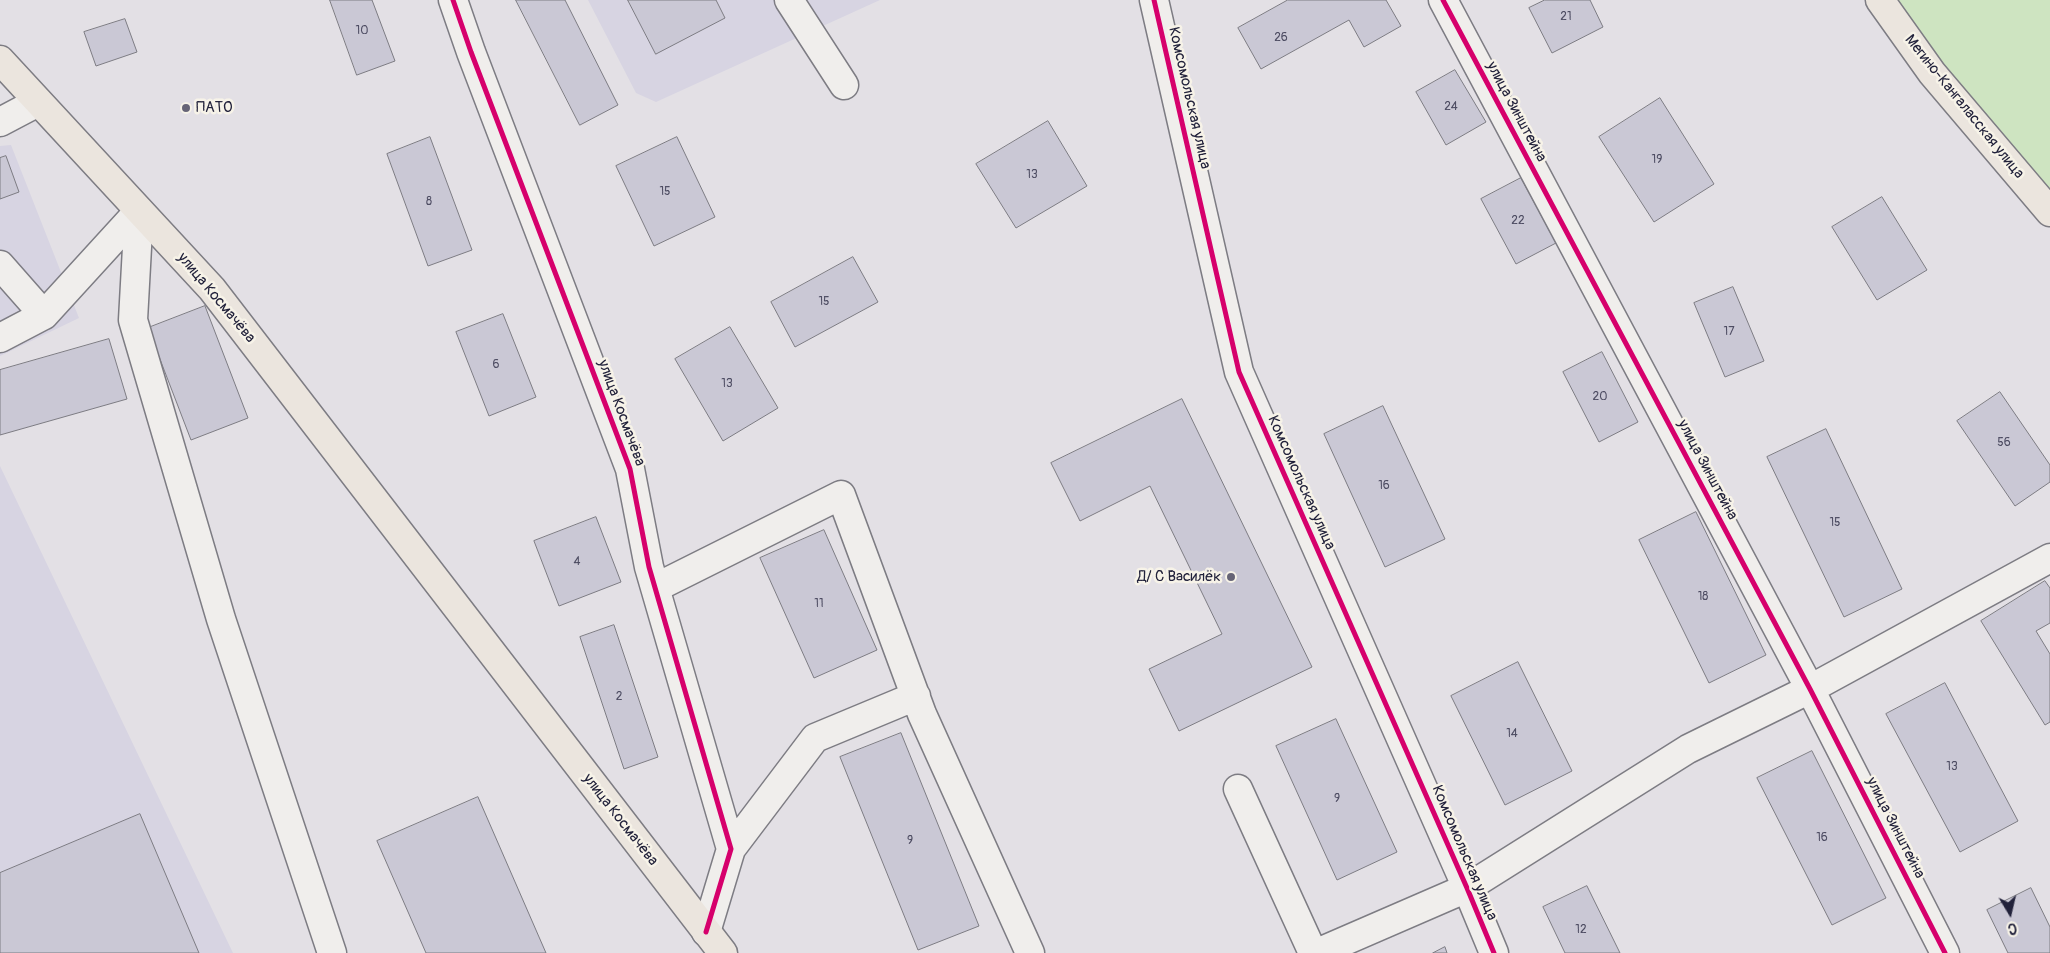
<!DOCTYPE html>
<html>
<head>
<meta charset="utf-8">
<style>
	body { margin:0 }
	#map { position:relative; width:2050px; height:953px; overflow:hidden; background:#e3e0e5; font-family:Pangolin,sans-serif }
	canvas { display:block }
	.north { position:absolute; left:1985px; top:888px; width:50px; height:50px; -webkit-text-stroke:4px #f7f3e8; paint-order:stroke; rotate:171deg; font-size:14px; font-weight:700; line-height:20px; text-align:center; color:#22223b }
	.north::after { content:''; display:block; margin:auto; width:18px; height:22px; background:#22223b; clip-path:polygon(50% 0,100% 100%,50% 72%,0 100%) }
</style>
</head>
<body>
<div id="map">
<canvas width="2050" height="953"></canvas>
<div class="north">С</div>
</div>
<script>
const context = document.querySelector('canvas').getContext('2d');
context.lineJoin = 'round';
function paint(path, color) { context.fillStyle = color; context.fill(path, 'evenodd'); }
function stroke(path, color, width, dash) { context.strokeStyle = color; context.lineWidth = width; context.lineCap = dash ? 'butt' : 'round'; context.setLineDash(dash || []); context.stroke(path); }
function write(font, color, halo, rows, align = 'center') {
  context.font = font + ' Pangolin,sans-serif'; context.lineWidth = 5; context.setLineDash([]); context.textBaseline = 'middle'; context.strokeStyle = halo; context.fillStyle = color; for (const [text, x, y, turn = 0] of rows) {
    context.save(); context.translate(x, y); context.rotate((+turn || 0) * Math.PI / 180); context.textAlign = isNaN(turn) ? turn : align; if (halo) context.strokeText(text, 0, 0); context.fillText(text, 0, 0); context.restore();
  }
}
paint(new Path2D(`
	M 588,0 L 880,0 L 656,102 L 636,93 Z
	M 11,145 L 79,318 L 0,356 L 0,146 Z
	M 0,466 L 233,953 L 0,953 Z`), '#d7d4e2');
paint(new Path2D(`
	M 1880,0 L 2050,0 L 2050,215 Z`), '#cee4c1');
const building = new Path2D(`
	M 330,0 L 372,0 L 395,61 L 357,75 Z
	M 516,0 L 565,0 L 618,105 L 580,125 Z
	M 628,0 L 716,0 L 725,18 L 656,54 Z
	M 1288,0 L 1386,0 L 1401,26 L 1364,47 L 1349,20 L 1261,69 L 1238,28 Z
	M 1545,0 L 1590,0 L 1603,27 L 1552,53 L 1529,8 Z
	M 125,19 L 137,52 L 96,66 L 84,32 Z
	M 1455,70 L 1486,122 L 1446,145 L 1416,92 Z
	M 1660,98 L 1714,184 L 1654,222 L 1599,137 Z
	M 1048,121 L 1087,186 L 1016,228 L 976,164 Z
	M 430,137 L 472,250 L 428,266 L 387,154 Z
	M 677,137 L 715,217 L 654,246 L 616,166 Z
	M 6,156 L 19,192 L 0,199 L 0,158 Z
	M 1521,178 L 1556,243 L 1516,264 L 1481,199 Z
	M 1882,197 L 1927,270 L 1877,300 L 1832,227 Z
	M 853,257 L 878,302 L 795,347 L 771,302 Z
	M 1733,287 L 1764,361 L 1725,377 L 1694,303 Z
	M 205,306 L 248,418 L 191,440 L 148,328 Z
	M 503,314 L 536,397 L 489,416 L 456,332 Z
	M 730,327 L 778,408 L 723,441 L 675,359 Z
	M 109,339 L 127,399 L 0,435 L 0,370 Z
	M 1602,352 L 1638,422 L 1599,442 L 1563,372 Z
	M 2000,392 L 2050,465 L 2050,482 L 2015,506 L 1957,421 Z
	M 1182,399 L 1312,667 L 1179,731 L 1149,669 L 1222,634 L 1150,486 L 1080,521 L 1051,463 Z
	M 1383,406 L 1445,539 L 1385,567 L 1324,434 Z
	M 1826,429 L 1902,589 L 1844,617 L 1767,457 Z
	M 1696,512 L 1766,655 L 1709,683 L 1639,540 Z
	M 596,517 L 621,582 L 559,606 L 534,541 Z
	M 824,530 L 877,650 L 814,678 L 760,558 Z
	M 2045,581 L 2050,588 L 2050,623 L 2036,631 L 2050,654 L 2050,722 L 2045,725 L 1981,621 Z
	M 614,625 L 658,757 L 624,769 L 580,637 Z
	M 1518,662 L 1572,771 L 1505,805 L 1451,696 Z
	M 1945,683 L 2018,821 L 1960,852 L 1886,714 Z
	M 1336,719 L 1397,852 L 1337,880 L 1276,746 Z
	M 901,733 L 979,926 L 918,950 L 840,757 Z
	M 1812,751 L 1886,898 L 1832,925 L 1757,778 Z
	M 478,797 L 546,953 L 426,953 L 377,841 Z
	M 140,814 L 199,953 L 0,953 L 0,873 Z
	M 1587,886 L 1620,953 L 1565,953 L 1543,907 Z
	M 2031,888 L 2050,927 L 2050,953 L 2008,953 L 1987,910 Z
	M 1445,947 L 1447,953 L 1433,953 Z`);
paint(building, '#cac8d5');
stroke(building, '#7d7c83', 1);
const minor = new Path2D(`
	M 453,0 L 471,52 L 630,469 L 649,567 L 731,849 L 706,932
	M 789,0 L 844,85
	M 1154,0 L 1239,372 L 1467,888 L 1494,953
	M 1443,0 L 1810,689 L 1945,953
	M 0,122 L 38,102
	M 139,211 L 133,320 L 221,619 L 332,953
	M 0,265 L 44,315
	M 0,338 L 44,315 L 139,211
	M 655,588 L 841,495 L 922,714 L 1030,953
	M 1238,789 L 1313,953
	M 731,849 L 815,738 L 916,696
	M 1317,953 L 1467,888 L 1688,749 L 1810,689 L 2050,558`);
const major = new Path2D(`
	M 1880,0 L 1932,73 L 2050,212
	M 0,60 L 212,289 L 723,953`);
stroke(minor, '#7d7c83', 31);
stroke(major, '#7d7c83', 31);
stroke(minor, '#f0eeec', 28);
stroke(major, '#ebe5de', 28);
stroke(new Path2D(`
	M 453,0 L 471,52 L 630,469 L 649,567 L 731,849 L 706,932
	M 1154,0 L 1239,372 L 1467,888 L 1494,953
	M 1443,0 L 1810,689 L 1945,953`), '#d6006c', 5);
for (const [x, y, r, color] of [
	[186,108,5,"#666476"],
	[1231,577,5,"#666476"]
]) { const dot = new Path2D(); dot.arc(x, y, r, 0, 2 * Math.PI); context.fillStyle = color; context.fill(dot); stroke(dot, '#f7f3e8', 2); }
write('12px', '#4e4d63', null, [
	["21",1566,17],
	["10",362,31],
	["26",1281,38],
	["24",1451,107],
	["19",1657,160],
	["13",1032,175],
	["15",665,192],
	["8",429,202],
	["22",1518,221],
	["15",824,302],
	["17",1729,332],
	["6",496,365],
	["13",727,384],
	["20",1600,397],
	["56",2004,443],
	["16",1384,486],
	["15",1835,523],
	["4",577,562],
	["18",1703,597],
	["11",819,604],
	["2",619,697],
	["14",1512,734],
	["13",1952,767],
	["9",1337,799],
	["16",1822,838],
	["9",910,841],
	["12",1581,930]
]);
write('15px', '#22223b', '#f7f3e8', [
	["Комсомольская улица",1189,98,77],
	["Мегино-Кангаласская улица",1964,107,51],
	["улица Зинштейна",1516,112,62],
	["улица Космачёва",216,298,50],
	["улица Космачёва",621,413,70],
	["улица Зинштейна",1707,470,62],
	["Комсомольская улица",1301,483,66],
	["улица Космачёва",620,820,52],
	["улица Зинштейна",1895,828,63],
	["Комсомольская улица",1464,853,67]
]);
write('15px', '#22223b', '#f7f3e8', [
	["ПАТО",196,108],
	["Д/ С Василёк",1221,577,"right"]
], 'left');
</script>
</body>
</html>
